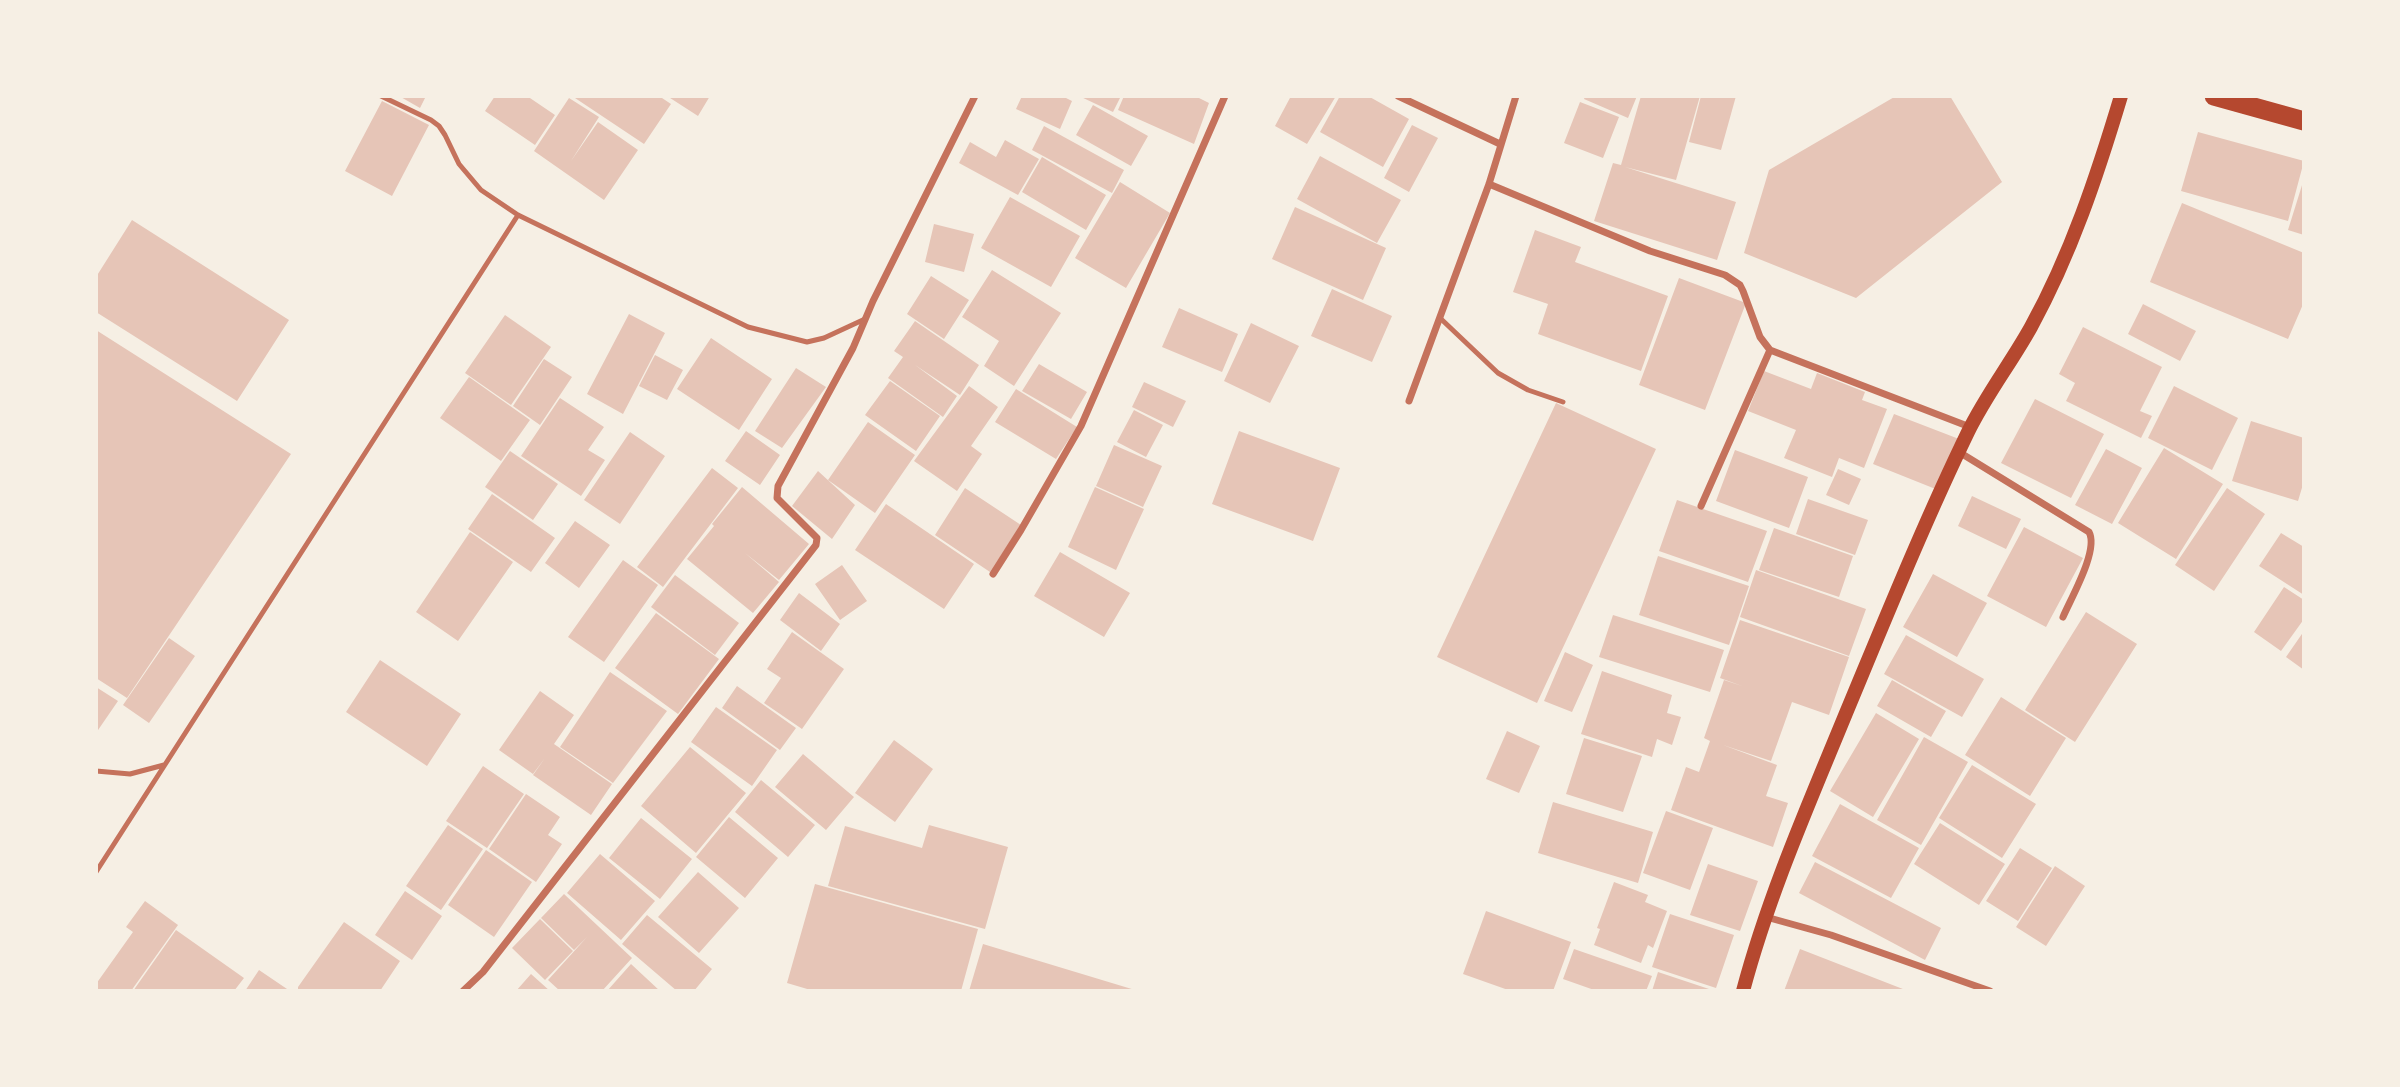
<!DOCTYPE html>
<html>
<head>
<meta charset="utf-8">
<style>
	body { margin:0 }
	#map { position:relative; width:2400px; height:1087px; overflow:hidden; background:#f6efe4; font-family:Lato,sans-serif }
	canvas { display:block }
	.frame { position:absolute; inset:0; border:98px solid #f6efe4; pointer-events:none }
</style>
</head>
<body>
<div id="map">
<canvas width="2400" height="1087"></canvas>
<div class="frame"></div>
</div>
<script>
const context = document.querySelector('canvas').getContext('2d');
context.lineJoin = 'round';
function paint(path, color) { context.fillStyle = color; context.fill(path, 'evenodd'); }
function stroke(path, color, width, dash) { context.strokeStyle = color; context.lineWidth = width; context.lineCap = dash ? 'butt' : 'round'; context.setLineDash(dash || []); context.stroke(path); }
paint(new Path2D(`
	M 399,96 L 426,96 L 420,108 Z
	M 495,96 L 527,96 L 555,115 L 535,145 L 485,111 Z
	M 577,96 L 659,96 L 671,104 L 644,144 L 575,98 Z
	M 667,96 L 710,96 L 698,116 Z
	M 1022,96 L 1062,96 L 1072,101 L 1060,129 L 1016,109 Z
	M 1079,96 L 1121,96 L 1113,112 Z
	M 1124,96 L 1195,96 L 1209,103 L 1194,144 L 1118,110 Z
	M 1291,96 L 1336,96 L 1307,144 L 1275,126 Z
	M 1340,96 L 1368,96 L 1409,119 L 1383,167 L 1320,132 Z
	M 1585,96 L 1637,96 L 1628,118 L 1584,99 Z
	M 1641,96 L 1700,96 L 1676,180 L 1625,167 L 1736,202 L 1717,260 L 1594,221 L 1613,163 L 1621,165 Z
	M 1701,96 L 1736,96 L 1721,150 L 1689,142 Z
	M 1896,96 L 1950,96 L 2002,182 L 1856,298 L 1744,253 L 1769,170 Z
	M 569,98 L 599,117 L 571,161 L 598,122 L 638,150 L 604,200 L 534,151 Z
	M 382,101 L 429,125 L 392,196 L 345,171 Z
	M 1580,102 L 1619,117 L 1603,158 L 1564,143 Z
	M 1093,105 L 1148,136 L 1131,166 L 1076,135 Z
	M 1412,125 L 1438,138 L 1409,192 L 1384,178 Z
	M 1044,126 L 1124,170 L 1112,193 L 1032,150 Z
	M 2198,132 L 2304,161 L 2288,221 L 2181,191 Z
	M 1005,140 L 1039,159 L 1018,195 L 959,163 L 970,142 L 996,157 Z
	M 1320,156 L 1401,200 L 1377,243 L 1297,199 Z
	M 1042,157 L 1106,195 L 1086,230 L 1022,192 Z
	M 1120,182 L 1170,213 L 1126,288 L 1075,258 Z
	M 2303,182 L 2304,183 L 2304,235 L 2288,230 Z
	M 1010,197 L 1080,236 L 1051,287 L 981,248 Z
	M 2182,203 L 2304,253 L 2304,302 L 2288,339 L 2150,282 Z
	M 1295,207 L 1386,248 L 1363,300 L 1272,259 Z
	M 132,220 L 289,320 L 237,401 L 96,312 L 96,277 Z
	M 934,224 L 974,234 L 964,272 L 925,262 Z
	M 1535,230 L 1581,247 L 1575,262 L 1668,296 L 1641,371 L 1538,334 L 1548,304 L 1513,292 Z
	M 992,270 L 1061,313 L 1014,386 L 984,366 L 999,341 L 962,317 Z
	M 931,276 L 969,300 L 944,339 L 907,314 Z
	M 1679,278 L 1746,303 L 1705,410 L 1639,385 Z
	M 1332,289 L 1392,316 L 1372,362 L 1311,336 Z
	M 2143,304 L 2196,331 L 2180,361 L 2128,334 Z
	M 1179,308 L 1238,334 L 1222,372 L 1162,347 Z
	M 629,314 L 665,333 L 623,414 L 587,394 Z
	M 505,315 L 551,347 L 511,405 L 465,373 Z
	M 915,321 L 979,365 L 960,395 L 915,365 L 957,396 L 943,417 L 888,378 L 903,357 L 894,351 Z
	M 1251,323 L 1299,346 L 1270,403 L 1224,381 Z
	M 2083,327 L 2162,367 L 2140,411 L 2152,416 L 2141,438 L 2066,401 L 2075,383 L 2059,374 Z
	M 96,330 L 291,454 L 127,698 L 96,678 Z
	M 711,338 L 772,379 L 739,430 L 677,389 Z
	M 655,355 L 683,370 L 667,400 L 639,386 Z
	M 544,359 L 572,377 L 540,425 L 513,406 Z
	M 1039,364 L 1087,392 L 1071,419 L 1022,391 Z
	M 796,368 L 826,387 L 782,448 L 755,431 Z
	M 1764,371 L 1811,389 L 1817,373 L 1865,392 L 1862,400 L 1887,409 L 1864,468 L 1839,458 L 1832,477 L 1784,458 L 1796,430 L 1748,411 Z
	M 469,377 L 530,420 L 501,461 L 440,418 Z
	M 890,381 L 940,416 L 916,451 L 865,415 Z
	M 1144,382 L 1186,401 L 1173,427 L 1132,407 Z
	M 969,386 L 998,407 L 971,446 L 982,454 L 957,491 L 914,461 Z
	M 2174,386 L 2238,418 L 2212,470 L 2148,438 Z
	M 1016,389 L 1077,427 L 1056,459 L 995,422 Z
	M 560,398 L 604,427 L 588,450 L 605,460 L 581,496 L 521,456 Z
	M 2035,399 L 2104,434 L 2071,498 L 2001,463 Z
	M 1556,403 L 1656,449 L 1537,703 L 1437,657 Z
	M 1134,410 L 1163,425 L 1146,457 L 1117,442 Z
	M 1894,414 L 1959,439 L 1938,490 L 1873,464 Z
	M 2251,421 L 2304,438 L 2304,481 L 2298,501 L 2232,481 Z
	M 868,422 L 915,455 L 875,513 L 828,480 Z
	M 746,431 L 780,455 L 760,485 L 725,461 Z
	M 1239,431 L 1340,468 L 1313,541 L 1212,504 Z
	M 630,432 L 665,456 L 620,524 L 584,500 Z
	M 1114,445 L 1162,466 L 1143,507 L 1096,486 Z
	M 2164,448 L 2223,484 L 2176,559 L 2118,523 Z
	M 2106,449 L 2142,468 L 2112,524 L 2075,505 Z
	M 1735,450 L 1808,477 L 1789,528 L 1716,501 Z
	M 510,451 L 558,484 L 533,520 L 485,487 Z
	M 712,468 L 738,488 L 663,587 L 637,567 Z
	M 1838,469 L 1861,479 L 1849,505 L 1826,495 Z
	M 818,471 L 855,505 L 832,539 L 792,506 Z
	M 742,487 L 809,544 L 779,580 L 745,553 L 779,582 L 753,613 L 687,559 L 714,526 L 712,524 Z
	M 1095,487 L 1144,509 L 1116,570 L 1068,547 Z
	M 965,488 L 1021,525 L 990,572 L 935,535 Z
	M 2227,488 L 2265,514 L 2214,591 L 2175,565 Z
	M 492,494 L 555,538 L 531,572 L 468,529 Z
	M 1972,496 L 2021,519 L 2006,549 L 1958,526 Z
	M 1808,499 L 1868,520 L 1855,555 L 1796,534 Z
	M 1677,500 L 1767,531 L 1748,582 L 1659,551 Z
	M 886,504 L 974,564 L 944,609 L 855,550 Z
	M 575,521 L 610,545 L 579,588 L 545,563 Z
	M 2024,527 L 2083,558 L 2046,627 L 1987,596 Z
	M 1774,528 L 1853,556 L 1839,597 L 1759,570 Z
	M 470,532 L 513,562 L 458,641 L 416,612 Z
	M 2281,533 L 2304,547 L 2304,595 L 2259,566 Z
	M 1060,552 L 1130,593 L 1104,637 L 1034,596 Z
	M 1658,556 L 1749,586 L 1729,645 L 1639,615 Z
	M 623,560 L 658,585 L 604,662 L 568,637 Z
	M 842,565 L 867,601 L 840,620 L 815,584 Z
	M 1756,570 L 1866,609 L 1849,656 L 1740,617 Z
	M 1933,574 L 1987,603 L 1957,657 L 1903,627 Z
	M 675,575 L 739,623 L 715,655 L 651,607 Z
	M 2284,587 L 2304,600 L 2304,619 L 2281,651 L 2254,632 Z
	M 799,593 L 840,624 L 821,651 L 780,620 Z
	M 2086,612 L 2137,644 L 2075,742 L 2025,710 Z
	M 656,613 L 719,659 L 678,714 L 615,668 Z
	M 1613,615 L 1724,650 L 1710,692 L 1599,657 Z
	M 1740,620 L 1849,657 L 1829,715 L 1792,702 L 1771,761 L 1723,745 L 1777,765 L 1766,796 L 1788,803 L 1773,847 L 1671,810 L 1686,767 L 1699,772 L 1710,741 L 1704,738 L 1724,680 L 1742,686 L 1720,678 Z
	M 2304,631 L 2304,670 L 2286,657 Z
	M 792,632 L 844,669 L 802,729 L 764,703 L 781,678 L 767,669 Z
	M 1906,635 L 1984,679 L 1962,717 L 1884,674 Z
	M 169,638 L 195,656 L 149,723 L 123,705 Z
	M 1565,652 L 1593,665 L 1572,712 L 1544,701 Z
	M 380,660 L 461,714 L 427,766 L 346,712 Z
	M 1602,671 L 1672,695 L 1667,713 L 1681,717 L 1672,745 L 1657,739 L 1652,757 L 1581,734 Z
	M 610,672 L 667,711 L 613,783 L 560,747 Z
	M 1892,680 L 1946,711 L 1931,737 L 1877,706 Z
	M 737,686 L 796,728 L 780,750 L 722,708 Z
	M 96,687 L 118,701 L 96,733 Z
	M 540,691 L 574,715 L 554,744 L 612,784 L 591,815 L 533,775 L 545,758 L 533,774 L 499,750 Z
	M 2001,697 L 2066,738 L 2030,796 L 1965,755 Z
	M 716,707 L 777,750 L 752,786 L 691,742 Z
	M 1876,713 L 1919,739 L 1873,817 L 1830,791 Z
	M 1507,731 L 1540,746 L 1519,793 L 1486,779 Z
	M 1924,737 L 1968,762 L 1921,845 L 1877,820 Z
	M 1584,738 L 1642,756 L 1623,812 L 1566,794 Z
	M 894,740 L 933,769 L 895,822 L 855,793 Z
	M 690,747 L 746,793 L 696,853 L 641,806 Z
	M 803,754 L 854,797 L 826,830 L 775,787 Z
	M 1972,765 L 2036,804 L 2002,858 L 1939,818 Z
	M 483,766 L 524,794 L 487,848 L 446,821 Z
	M 761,780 L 815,825 L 788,857 L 735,812 Z
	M 526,794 L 560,817 L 548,835 L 562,844 L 536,882 L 489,849 Z
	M 1553,802 L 1653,832 L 1638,883 L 1538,853 Z
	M 1840,804 L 1919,848 L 1891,898 L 1812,856 Z
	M 1666,811 L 1713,828 L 1690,890 L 1643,873 Z
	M 729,817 L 778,858 L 745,898 L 696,857 Z
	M 641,818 L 692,859 L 660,899 L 609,858 Z
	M 1940,823 L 2005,864 L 1979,905 L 1914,864 Z
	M 448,825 L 483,849 L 441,910 L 406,886 Z
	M 929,825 L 1008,847 L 985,929 L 828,886 L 845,826 L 922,848 Z
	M 2020,848 L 2052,868 L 2018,921 L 1986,901 Z
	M 486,850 L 532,882 L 494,937 L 448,905 Z
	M 600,854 L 655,901 L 621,940 L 567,893 Z
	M 1815,862 L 1941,928 L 1925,960 L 1799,893 Z
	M 1708,864 L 1758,881 L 1740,931 L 1690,915 Z
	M 2055,866 L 2085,886 L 2046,946 L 2016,927 Z
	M 698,872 L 739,908 L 699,953 L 658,917 Z
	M 1614,882 L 1648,895 L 1645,902 L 1667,911 L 1653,948 L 1648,945 L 1641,963 L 1594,945 L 1600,929 L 1597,928 Z
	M 815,884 L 978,929 L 961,991 L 814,991 L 787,983 Z
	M 405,891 L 442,916 L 412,960 L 375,935 Z
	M 564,894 L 632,958 L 602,991 L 560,991 L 548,980 L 587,937 L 574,950 L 541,918 Z
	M 145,901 L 178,925 L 131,991 L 100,991 L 96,988 L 96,984 L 133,932 L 126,927 Z
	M 1486,911 L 1571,942 L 1553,991 L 1511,991 L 1463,974 Z
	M 1670,914 L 1734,935 L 1716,988 L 1652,967 Z
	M 647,915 L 712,969 L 694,991 L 677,991 L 622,944 Z
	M 540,919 L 573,951 L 545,980 L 512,948 Z
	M 344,922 L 400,961 L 380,991 L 298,991 L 298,987 Z
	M 176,930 L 244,978 L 234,991 L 133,991 Z
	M 983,944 L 1135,990 L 1135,991 L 969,991 Z
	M 1574,949 L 1652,976 L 1646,991 L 1597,991 L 1563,979 Z
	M 1800,949 L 1908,991 L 1784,991 Z
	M 631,964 L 660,991 L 607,991 Z
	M 259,970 L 290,991 L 245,991 Z
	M 1658,972 L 1712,990 L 1712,991 L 1652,991 Z
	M 531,974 L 550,991 L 516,991 Z`), '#e6c5b7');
stroke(new Path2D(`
	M 381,96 L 431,120 L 439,126 L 445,135 L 459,164 L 481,190 L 518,215 L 748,327 L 807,342 L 824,338 L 865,319
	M 1440,318 L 1498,373 L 1528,390 L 1563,402
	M 96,771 L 130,774 L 164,765
	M 96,872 L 518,215`), '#c5725c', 5);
stroke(new Path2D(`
	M 1398,96 L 1500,144
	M 1489,184 L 1650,251 L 1725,275 L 1740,285 L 1743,291 L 1760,337 L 1770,350 L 1970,427
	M 1409,401 L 1489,184 L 1516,96
	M 1959,452 L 2089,532 C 2099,550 2071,598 2063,617
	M 1701,506 L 1770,350
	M 993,574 L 1021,530 L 1081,426 L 1225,96
	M 1766,917 L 1831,935 L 1990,991
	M 463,991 L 483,972 L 816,545 L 817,538 L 777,498 L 778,486 L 853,348 L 873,301 L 975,96`), '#c5725c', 7);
stroke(new Path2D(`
	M 1743,991 C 1768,897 1807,808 1844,718 C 1884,622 1923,525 1968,432 C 1986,395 2011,363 2031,327 C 2071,254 2097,176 2121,96`), '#b5482f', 14);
stroke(new Path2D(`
	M 2214,96 L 2304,121`), '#b5482f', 19);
</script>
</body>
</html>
